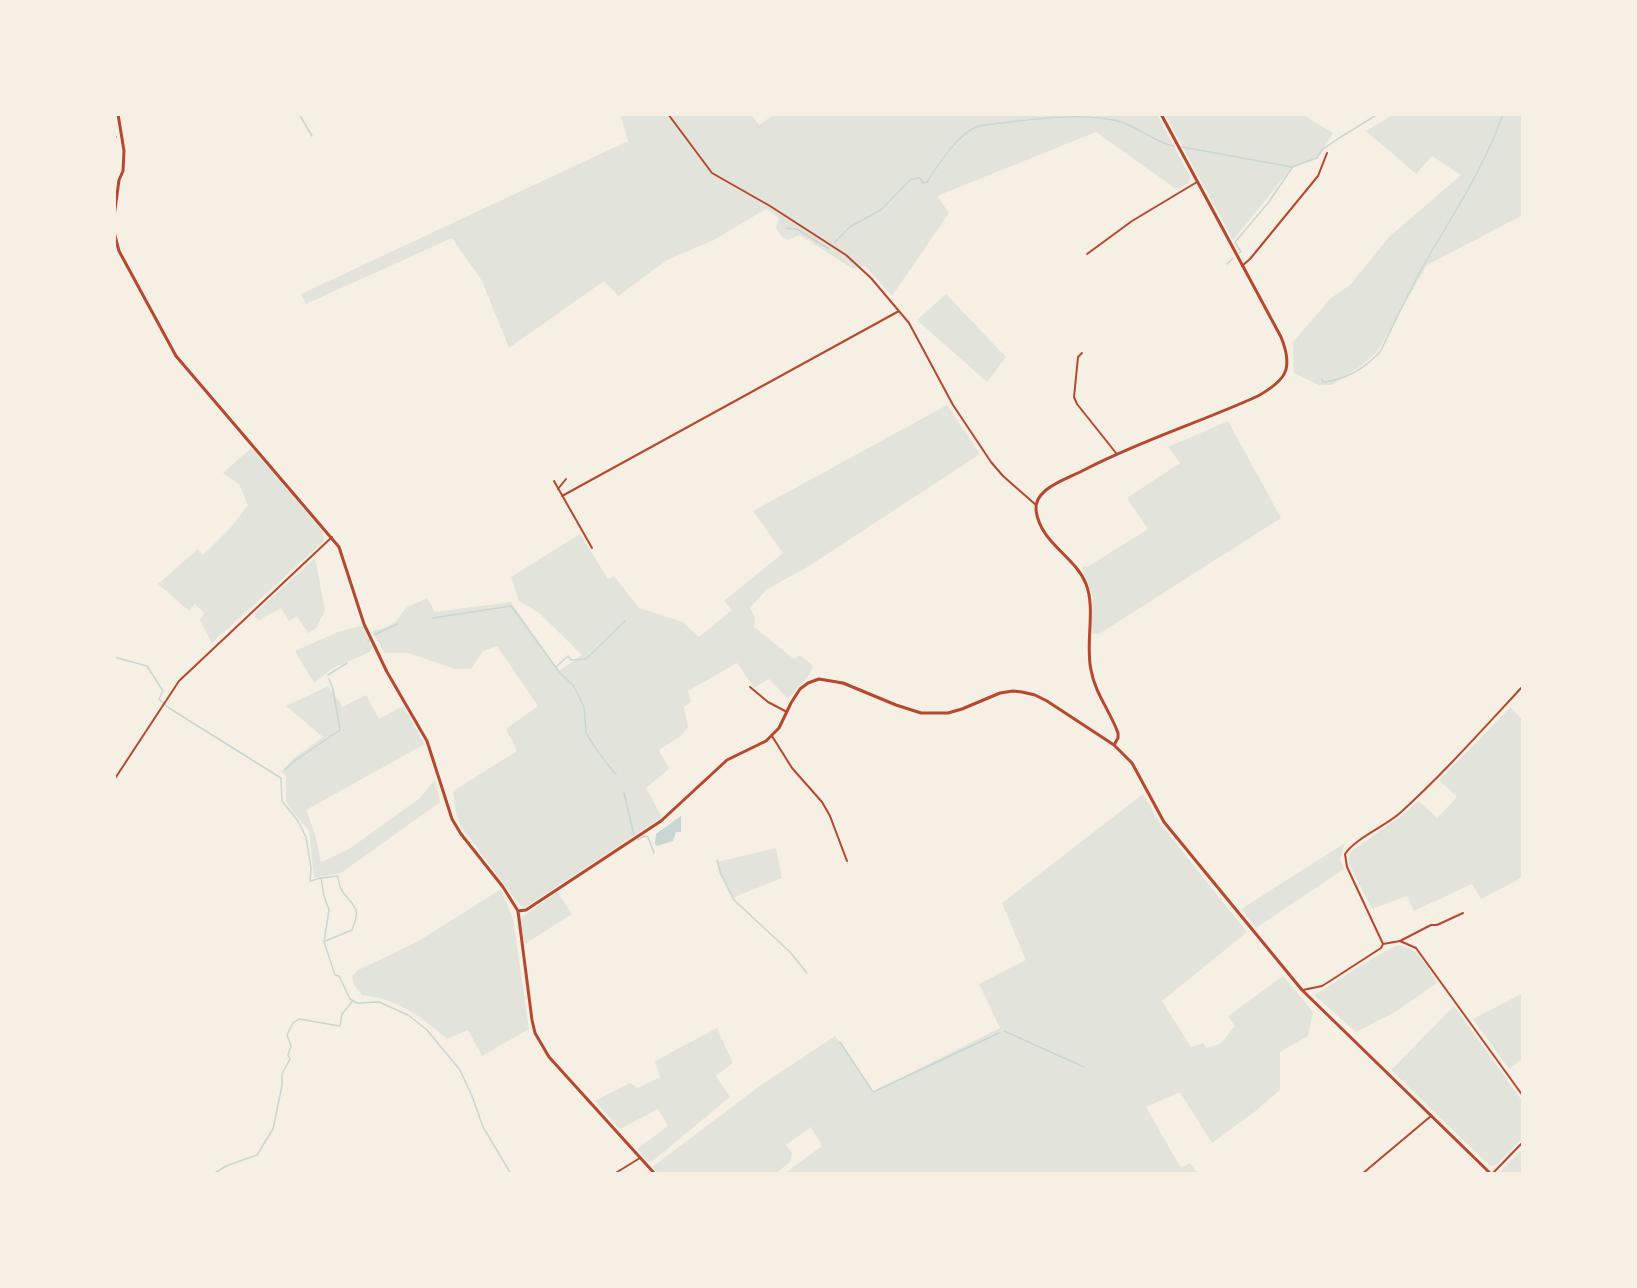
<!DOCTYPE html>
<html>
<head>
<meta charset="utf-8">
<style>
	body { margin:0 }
	#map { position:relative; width:1637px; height:1288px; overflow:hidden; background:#f6efe4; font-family:Quicksand,sans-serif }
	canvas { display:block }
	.frame { position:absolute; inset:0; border:116px solid #f6efe4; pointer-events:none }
</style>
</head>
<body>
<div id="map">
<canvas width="1637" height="1288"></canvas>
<div class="frame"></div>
</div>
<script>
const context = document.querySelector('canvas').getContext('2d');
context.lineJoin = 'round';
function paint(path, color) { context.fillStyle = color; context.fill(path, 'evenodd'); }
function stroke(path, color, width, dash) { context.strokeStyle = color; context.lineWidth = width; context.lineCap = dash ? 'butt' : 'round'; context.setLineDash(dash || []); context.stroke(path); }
paint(new Path2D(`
	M 620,114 L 751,114 L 759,125 L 775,114 L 1157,114 L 1190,177 L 1189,183 L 1176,189 L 1096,132 L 937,196 L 949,213 L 892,296 L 865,266 L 853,269 L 800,235 L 788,240 L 782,237 L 776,228 L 779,218 L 766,209 L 714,240 L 667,260 L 618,296 L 604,281 L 509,348 L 482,281 L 452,238 L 306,304 L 301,294 L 628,141 Z
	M 1165,114 L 1302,114 L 1333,133 L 1317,158 L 1292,167 L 1233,240 Z
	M 1394,114 L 1523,114 L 1523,215 L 1427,265 L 1377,352 L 1361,366 L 1332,385 L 1319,385 L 1294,373 L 1293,342 L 1331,298 L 1350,285 L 1389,237 L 1461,175 L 1432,156 L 1416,174 L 1366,131 Z
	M 946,294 L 1006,357 L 987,382 L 917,320 Z
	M 947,405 L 980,454 L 806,568 L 767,589 L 750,608 L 755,617 L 754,627 L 794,659 L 800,655 L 813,666 L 810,674 L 788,699 L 769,679 L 754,688 L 737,663 L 688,691 L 691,702 L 684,707 L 688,727 L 682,735 L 659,750 L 669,769 L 646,788 L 662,817 L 524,908 L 520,906 L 460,825 L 456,813 L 453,791 L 517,751 L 506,729 L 538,706 L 497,646 L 483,651 L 471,669 L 455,669 L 408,653 L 384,653 L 372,631 L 385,628 L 395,622 L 407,607 L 427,598 L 435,612 L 511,602 L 559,671 L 582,655 L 538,612 L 519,601 L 511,577 L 580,534 L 608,579 L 614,576 L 639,608 L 683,622 L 699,637 L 732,610 L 724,601 L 783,553 L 753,511 Z
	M 1228,421 L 1281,518 L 1099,634 L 1091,634 L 1093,598 L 1082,567 L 1089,566 L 1148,529 L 1127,498 L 1180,463 L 1168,447 Z
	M 251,448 L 323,531 L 324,541 L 212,643 L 200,620 L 204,613 L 195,604 L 189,611 L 158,584 L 198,549 L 203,555 L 232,526 L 248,505 L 239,484 L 223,473 Z
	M 315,558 L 325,610 L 316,628 L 308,633 L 297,616 L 289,621 L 281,608 L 259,620 L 255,617 L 255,613 Z
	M 360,626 L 363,626 L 373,648 L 370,652 L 333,668 L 314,683 L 295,651 L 338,632 Z
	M 328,686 L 343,707 L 366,695 L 379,719 L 403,706 L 425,744 L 306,810 L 315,834 L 321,862 L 349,849 L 420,798 L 435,779 L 440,802 L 341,873 L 314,878 L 309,831 L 289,807 L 286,800 L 286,776 L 281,772 L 294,758 L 323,737 L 286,706 Z
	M 1511,707 L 1523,721 L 1523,877 L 1481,899 L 1472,884 L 1414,911 L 1407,896 L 1372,909 L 1349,864 L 1349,857 L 1352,851 L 1398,818 L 1419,801 L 1437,818 L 1457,797 L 1439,780 Z
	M 1143,794 L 1159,822 L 1247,932 L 1162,1001 L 1191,1047 L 1204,1043 L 1206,1048 L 1220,1044 L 1235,1026 L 1228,1016 L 1283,976 L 1313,1012 L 1308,1036 L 1280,1052 L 1280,1090 L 1253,1113 L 1212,1143 L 1180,1092 L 1146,1107 L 1181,1168 L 1190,1163 L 1198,1174 L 784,1174 L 822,1146 L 811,1127 L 786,1145 L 792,1153 L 790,1162 L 775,1174 L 659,1174 L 652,1167 L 761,1085 L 835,1036 L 846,1050 L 873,1092 L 1000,1028 L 979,984 L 1026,960 L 1002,903 Z
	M 1345,843 L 1340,859 L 1344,869 L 1256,928 L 1241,909 Z
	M 776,848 L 782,878 L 732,898 L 719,873 L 717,862 Z
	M 501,889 L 513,919 L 529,1029 L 482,1056 L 468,1030 L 447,1039 C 421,1016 397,999 362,995 L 354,985 L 352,976 L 358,970 L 417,942 Z
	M 557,892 L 572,914 L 525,944 L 520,926 L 521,918 Z
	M 1398,945 C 1420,949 1427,965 1437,983 L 1395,1012 L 1356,1032 L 1314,995 C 1342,979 1368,959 1398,945 Z
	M 1523,993 L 1523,1058 L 1509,1069 L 1473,1019 Z
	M 1454,1006 L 1523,1102 L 1523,1137 L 1497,1164 L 1490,1166 L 1391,1070 Z
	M 717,1028 L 733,1063 L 716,1076 L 730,1097 L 654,1160 L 648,1162 L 637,1149 L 668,1126 L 658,1109 L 620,1129 L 595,1101 L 630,1083 L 638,1088 L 660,1077 L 655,1061 Z
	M 1523,1148 L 1523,1174 L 1500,1174 L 1500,1172 Z`), '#e2e4dc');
paint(new Path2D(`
	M 681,816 L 681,832 L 676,832 L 673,841 L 657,846 L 655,844 L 656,834 Z`), '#c9d6d2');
stroke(new Path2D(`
	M 299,114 L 312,136
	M 1182,147 L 1292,167 L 1317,158 L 1322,150 L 1336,140 L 1378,114
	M 786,228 L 797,229 L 829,249
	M 835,242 L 850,227 L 882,209 L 911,179 L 920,178 L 923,183 L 927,182 C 939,163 958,134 978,126 C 1021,121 1075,111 1118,121 C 1138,126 1153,142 1174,146
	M 1239,253 L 1241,252 L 1235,242 L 1268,203 L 1292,168
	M 1227,264 L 1233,258
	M 1322,379 L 1323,382 C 1346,380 1364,369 1380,352 C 1395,322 1409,291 1426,261 C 1454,213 1484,168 1503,114
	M 433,618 L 511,606 L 560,673 L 573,685 L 584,707 L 586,733 L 598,752 L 616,775
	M 374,635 L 397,624
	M 368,641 L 369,640
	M 114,657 L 147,666 L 163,691 L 159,699 L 169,708 L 281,778 L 282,801 L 298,821 L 306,837 L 311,868 L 310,881 L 321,878 L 324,896 L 329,910 L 324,942 L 335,975 L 339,976 L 350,999 L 357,1003 L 379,1002 L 408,1015 L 427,1030 L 460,1070 L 472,1096 L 483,1127 L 511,1174
	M 556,667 L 568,656 L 571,660 L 586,659 L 625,621
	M 328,675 L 347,663
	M 285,770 L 293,762 L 340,730 L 333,689 L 329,679
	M 624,793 L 634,835
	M 637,840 L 644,836 L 648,837 L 654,853
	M 717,860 L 721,874 L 734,900 L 790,952 L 807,973
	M 322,878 L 338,876 C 340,898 350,895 356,910 C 358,916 354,924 352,930 L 325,941
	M 1004,1031 L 1084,1067
	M 840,1042 L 873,1092 L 999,1033
	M 213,1174 L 226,1166 L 257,1155 L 273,1129 L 282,1085 L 282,1074 L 290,1059 L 288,1055 L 291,1046 L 287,1035 L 293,1023 L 299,1019 L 340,1026 L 342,1014 L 352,1002`), '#c9d6d2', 1.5);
stroke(new Path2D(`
	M 114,137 L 116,137`), '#b5482f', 1.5);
stroke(new Path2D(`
	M 668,114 L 712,173 L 770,206 L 846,255 L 871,278 L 909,323 L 953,405 L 991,462 L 1003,476 L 1036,505
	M 1087,254 L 1132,221 L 1197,182
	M 1242,266 L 1250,259 L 1318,176 L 1327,153
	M 1082,353 L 1078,357 L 1074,397 L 1077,404 L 1116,453
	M 554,481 L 592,548
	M 558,489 L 566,479
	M 562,496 L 899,311
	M 750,687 L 768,702 L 787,712
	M 772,736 L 792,768 L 822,802 L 830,816 L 847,861
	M 114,780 L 179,681 L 332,537
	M 1400,941 L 1431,925 L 1437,925 L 1463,913
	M 1383,944 L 1347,867 L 1345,854 C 1356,838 1384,827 1400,813 C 1444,773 1483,729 1523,686
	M 1303,990 L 1322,986 L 1330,981 L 1381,948 L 1383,944 L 1400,941 L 1416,948 L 1523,1096
	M 614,1174 L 640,1158
	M 1362,1174 L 1431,1116
	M 1492,1174 L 1523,1142`), '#b5482f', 2);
stroke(new Path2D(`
	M 114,217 L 119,180 L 123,171 L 124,151 L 118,114
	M 114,232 L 119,251 L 176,356 L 339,547 L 364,624 L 387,672 L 427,741 L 452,819 L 461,834 L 503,887 L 518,911 L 526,910 L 661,821 L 727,760 L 766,741 L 779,728 L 791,703 L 800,689 L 808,683 L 819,679 L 843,683 L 896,705 L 921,713 L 948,713 L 962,709 L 1000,693 L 1013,691 L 1022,692 L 1035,695 L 1047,701 L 1114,745 L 1132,763 L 1164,822 L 1302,990 L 1491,1174
	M 1114,745 L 1118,738 L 1118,733 C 1110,711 1095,693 1091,670 C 1085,643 1096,609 1086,584 C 1075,556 1040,543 1036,510 C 1035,502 1040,495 1046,490 C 1057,481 1073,476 1086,469 C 1142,440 1201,422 1258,396 C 1286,380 1294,369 1281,337 L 1161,114
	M 518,911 L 532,1020 L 535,1033 L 549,1057 L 655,1174`), '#b5482f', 3);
</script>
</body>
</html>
